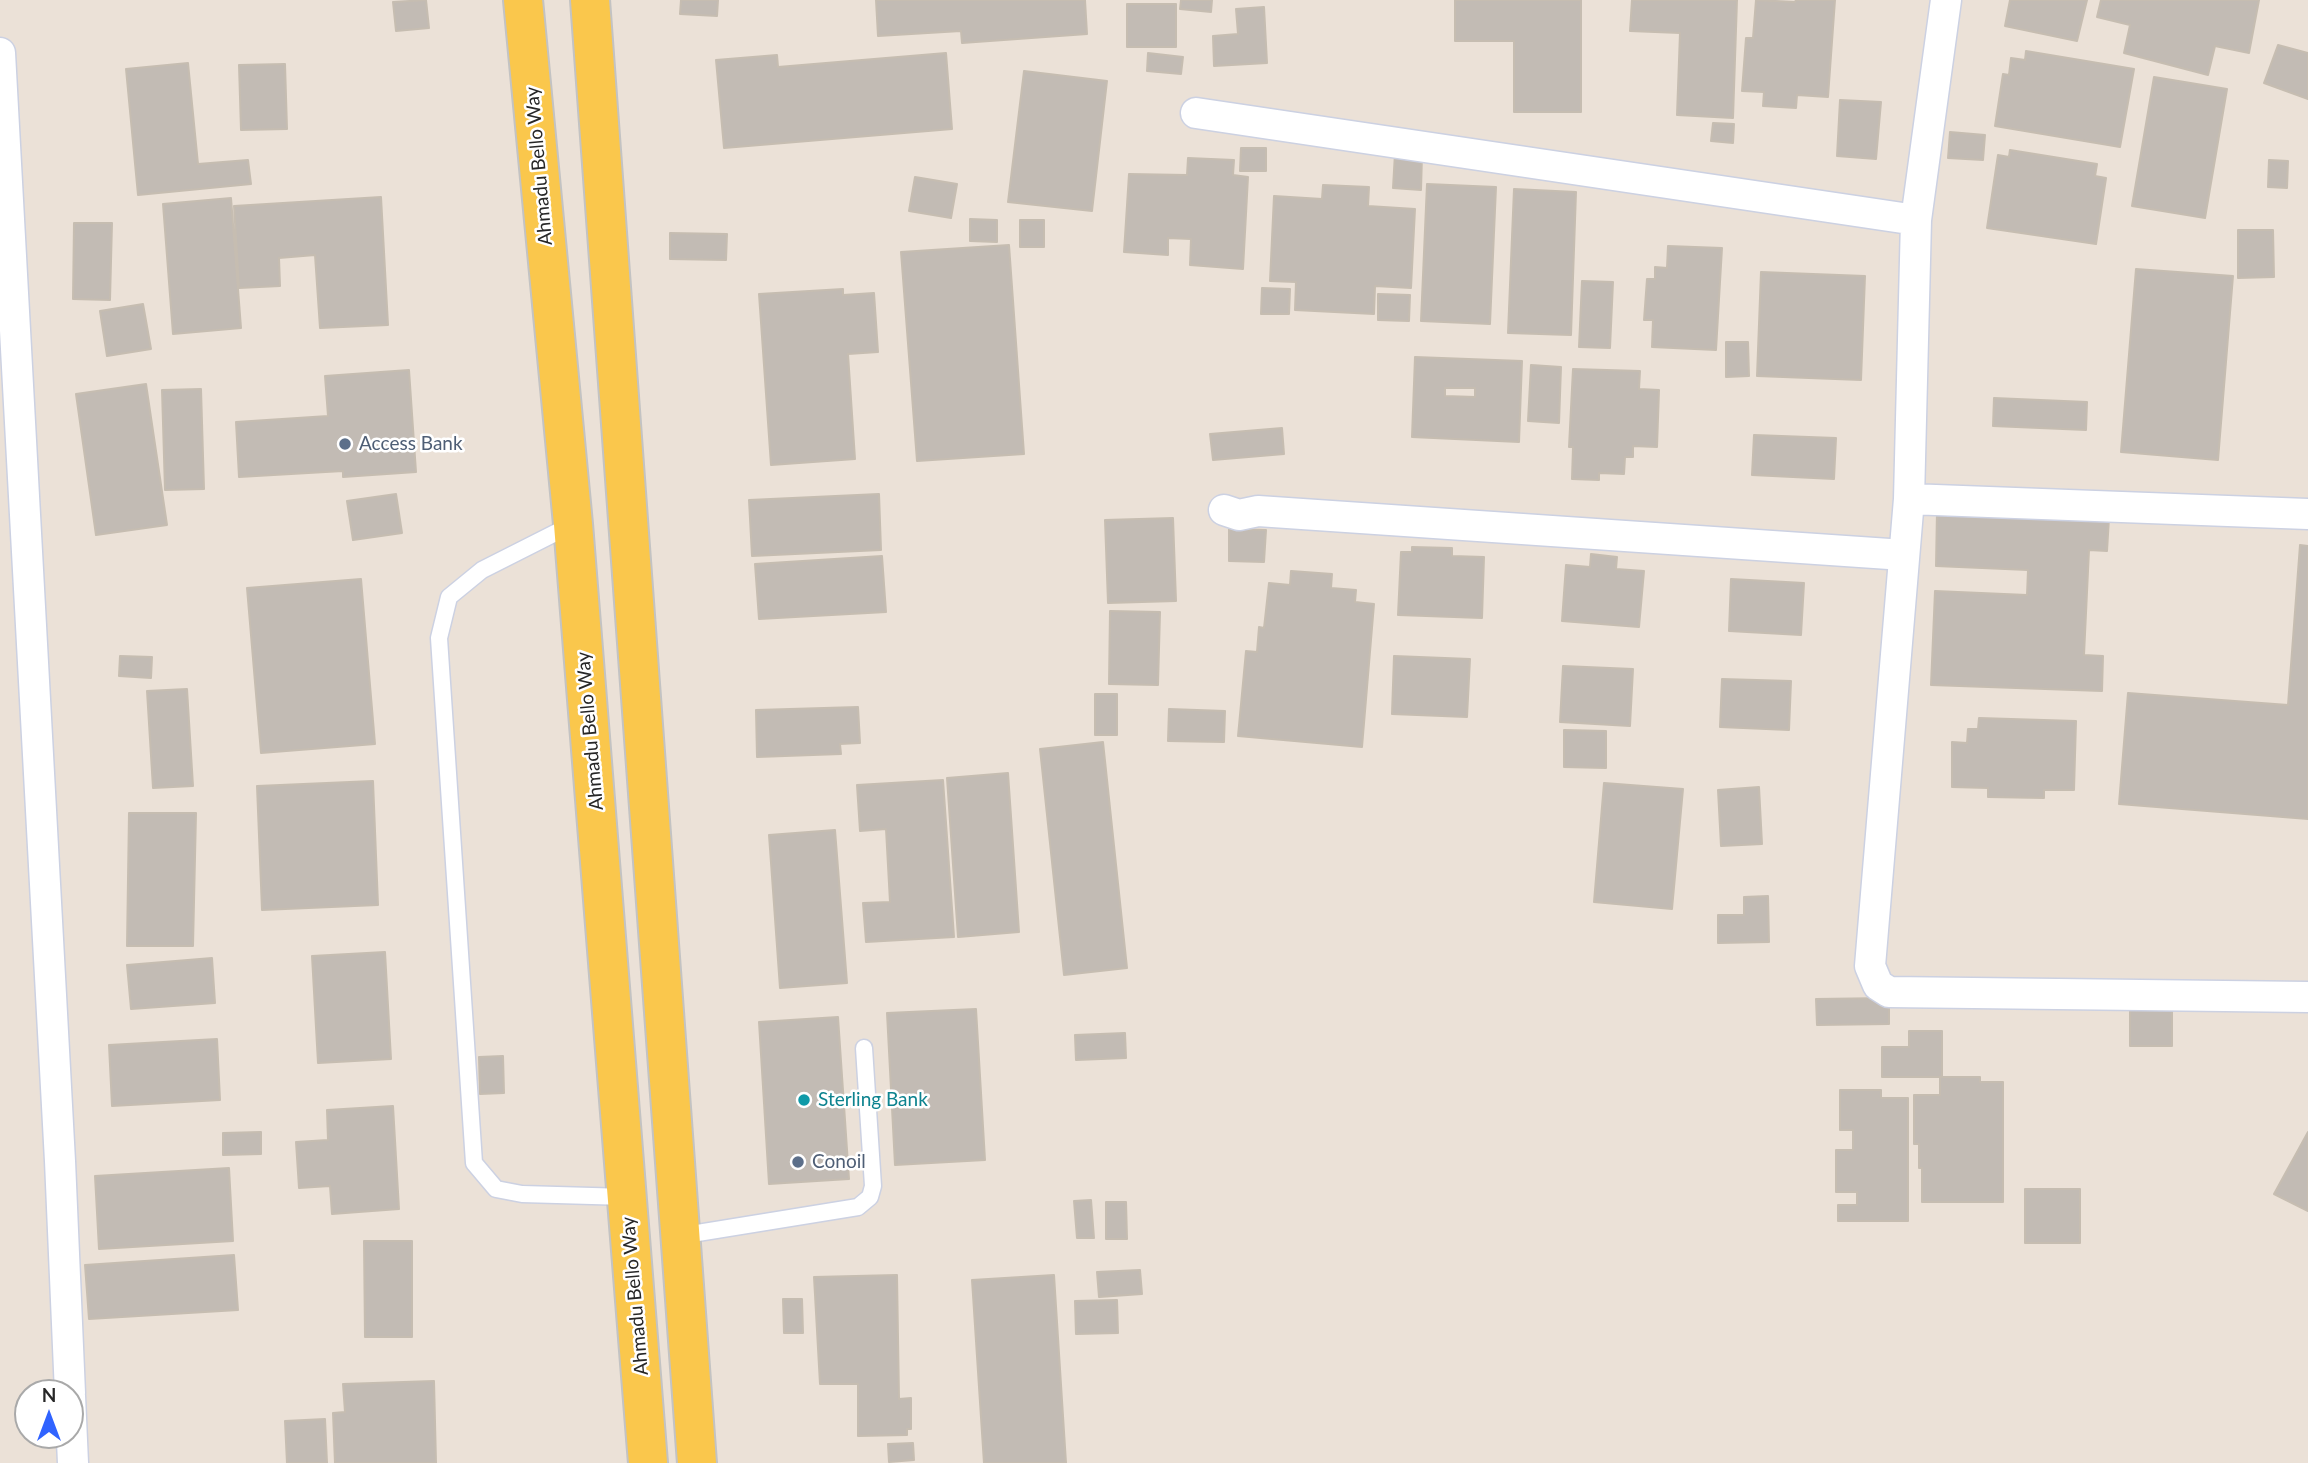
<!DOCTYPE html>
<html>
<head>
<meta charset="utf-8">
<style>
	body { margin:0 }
	#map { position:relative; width:2308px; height:1463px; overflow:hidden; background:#ebe1d7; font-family:Lato,sans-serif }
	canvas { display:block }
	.north { position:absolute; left:14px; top:1379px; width:70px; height:70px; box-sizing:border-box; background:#fff; border:2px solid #a9a9a9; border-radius:50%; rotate:0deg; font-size:19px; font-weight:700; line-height:28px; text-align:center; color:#272727 }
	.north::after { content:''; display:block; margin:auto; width:24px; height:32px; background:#3063ff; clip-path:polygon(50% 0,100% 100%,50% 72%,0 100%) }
</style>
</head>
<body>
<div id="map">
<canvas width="2308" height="1463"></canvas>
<div class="north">N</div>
</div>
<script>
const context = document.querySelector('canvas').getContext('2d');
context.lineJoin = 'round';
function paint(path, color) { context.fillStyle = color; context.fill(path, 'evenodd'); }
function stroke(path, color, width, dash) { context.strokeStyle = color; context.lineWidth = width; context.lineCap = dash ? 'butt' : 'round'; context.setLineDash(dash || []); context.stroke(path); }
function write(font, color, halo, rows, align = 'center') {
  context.font = font + ' Lato,sans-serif'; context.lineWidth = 5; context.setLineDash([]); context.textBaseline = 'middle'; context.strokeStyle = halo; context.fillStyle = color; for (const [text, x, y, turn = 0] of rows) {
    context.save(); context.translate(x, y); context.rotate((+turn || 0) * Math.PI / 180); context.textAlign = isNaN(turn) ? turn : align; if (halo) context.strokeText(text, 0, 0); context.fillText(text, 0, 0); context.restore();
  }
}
const building = new Path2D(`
	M 426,0 L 429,28 L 396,31 L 393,2 Z
	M 681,0 L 718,0 L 717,16 L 680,14 Z
	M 876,0 L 1085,0 L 1087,34 L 962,43 L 961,31 L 878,36 Z
	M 1181,0 L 1212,0 L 1211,12 L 1180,9 Z
	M 1455,0 L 1581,0 L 1581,112 L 1514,112 L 1514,41 L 1455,41 Z
	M 1632,0 L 1737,0 L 1733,118 L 1677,115 L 1680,33 L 1630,31 Z
	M 1756,0 L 1795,2 L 1796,0 L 1835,0 L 1828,97 L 1797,95 L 1796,108 L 1763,106 L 1764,92 L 1742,91 L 1746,38 L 1753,38 Z
	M 2010,0 L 2087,0 L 2077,41 L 2005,26 Z
	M 2101,0 L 2259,0 L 2249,53 L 2215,46 L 2208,75 L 2124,53 L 2130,25 L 2097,17 Z
	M 1127,4 L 1176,4 L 1176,47 L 1127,47 Z
	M 1264,7 L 1267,63 L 1214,66 L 1213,36 L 1238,34 L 1236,9 Z
	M 2278,45 L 2308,53 L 2308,99 L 2264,83 Z
	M 2026,51 L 2134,69 L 2120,147 L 1995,126 L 2003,74 L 2009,75 L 2011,58 L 2025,60 Z
	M 946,53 L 952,129 L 724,148 L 716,60 L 777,55 L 778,67 Z
	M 1148,53 L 1183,57 L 1181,74 L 1147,71 Z
	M 188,63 L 198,164 L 248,160 L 251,184 L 138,195 L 126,69 Z
	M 285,64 L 287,129 L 241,130 L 239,65 Z
	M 1024,71 L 1107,81 L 1092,211 L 1008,202 Z
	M 2154,77 L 2227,89 L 2205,218 L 2132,206 Z
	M 1840,100 L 1881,102 L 1876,159 L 1837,156 Z
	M 1713,123 L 1734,124 L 1733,143 L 1711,141 Z
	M 1950,132 L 1985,135 L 1983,160 L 1948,158 Z
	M 1241,148 L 1266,148 L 1266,171 L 1240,171 Z
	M 2010,150 L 2097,164 L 2095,176 L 2106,178 L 2096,244 L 1987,228 L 1998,155 L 2009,157 Z
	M 1395,153 L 1422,155 L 1421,190 L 1393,188 Z
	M 1188,158 L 1234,160 L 1233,175 L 1248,177 L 1243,269 L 1190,265 L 1191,239 L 1168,238 L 1168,255 L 1124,252 L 1129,174 L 1187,175 Z
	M 2269,160 L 2288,161 L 2287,188 L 2268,187 Z
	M 915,177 L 957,184 L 951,218 L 909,211 Z
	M 1427,184 L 1496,187 L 1490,324 L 1421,321 Z
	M 1323,185 L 1369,187 L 1368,206 L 1415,209 L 1411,288 L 1375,286 L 1374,314 L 1295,310 L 1296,282 L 1270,281 L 1274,196 L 1322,199 Z
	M 1514,189 L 1576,192 L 1571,335 L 1508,333 Z
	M 381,197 L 388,325 L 320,328 L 315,255 L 279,258 L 280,286 L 239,288 L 234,206 Z
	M 231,198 L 241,328 L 173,334 L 163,204 Z
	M 970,219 L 997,220 L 997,242 L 970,241 Z
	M 1020,220 L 1044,220 L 1044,247 L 1020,247 Z
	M 74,223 L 112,223 L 110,300 L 73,299 Z
	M 2238,230 L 2273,230 L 2274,277 L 2238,278 Z
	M 670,233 L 727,234 L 726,260 L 670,259 Z
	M 1009,245 L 1024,454 L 917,461 L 901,252 Z
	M 1668,246 L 1722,248 L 1716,350 L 1652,347 L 1653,320 L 1644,320 L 1647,279 L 1655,279 L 1655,267 L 1667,268 Z
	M 2136,269 L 2233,276 L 2218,460 L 2121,452 Z
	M 1761,272 L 1865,276 L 1861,380 L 1757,376 Z
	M 1582,281 L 1613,282 L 1610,348 L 1579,347 Z
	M 1262,288 L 1290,289 L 1289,314 L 1261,314 Z
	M 843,289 L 843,295 L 874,293 L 878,352 L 848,354 L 855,459 L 771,465 L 759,294 Z
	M 1378,294 L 1410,295 L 1409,321 L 1378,320 Z
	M 143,304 L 151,349 L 107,356 L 100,311 Z
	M 1726,342 L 1748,342 L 1749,376 L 1726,377 Z
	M 1415,357 L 1522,361 L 1519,442 L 1412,437 ZM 1445,388 L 1475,388 L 1475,397 L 1445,396 Z
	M 1531,365 L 1561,367 L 1559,423 L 1528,421 Z
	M 1573,369 L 1640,371 L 1639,389 L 1659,390 L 1657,447 L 1633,446 L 1633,457 L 1625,457 L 1624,474 L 1599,473 L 1599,480 L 1572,479 L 1573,447 L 1569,447 Z
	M 409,370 L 416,472 L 343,477 L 343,471 L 239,477 L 236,422 L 328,416 L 325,376 Z
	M 146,384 L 167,525 L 96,535 L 76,394 Z
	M 201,389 L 204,489 L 165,490 L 162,390 Z
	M 1994,398 L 2087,402 L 2086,430 L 1993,426 Z
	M 1282,428 L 1284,454 L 1213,460 L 1210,434 Z
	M 1754,435 L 1836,438 L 1834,479 L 1752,475 Z
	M 396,494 L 402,533 L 353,540 L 347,501 Z
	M 879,494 L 881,550 L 752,556 L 749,500 Z
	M 1937,511 L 2109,518 L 2107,551 L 2089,550 L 2084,655 L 2103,656 L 2102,691 L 1931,685 L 1935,591 L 2027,595 L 2028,570 L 1936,566 Z
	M 1173,518 L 1176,601 L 1108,603 L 1105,520 Z
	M 1229,529 L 1266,530 L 1264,562 L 1229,561 Z
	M 2300,545 L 2308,546 L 2308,819 L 2119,804 L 2128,693 L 2288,705 Z
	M 1412,547 L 1452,548 L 1452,556 L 1484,557 L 1482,618 L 1398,615 L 1401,552 L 1412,552 Z
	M 1591,554 L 1617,557 L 1616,569 L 1644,571 L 1639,627 L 1562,621 L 1566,565 L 1590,567 Z
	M 882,556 L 886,612 L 759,619 L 755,564 Z
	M 1291,571 L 1332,574 L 1331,588 L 1356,590 L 1355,602 L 1374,604 L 1362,747 L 1238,736 L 1246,651 L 1257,652 L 1259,627 L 1264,628 L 1269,583 L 1290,585 Z
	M 361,579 L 375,744 L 261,753 L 247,588 Z
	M 1731,579 L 1804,583 L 1801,635 L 1729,631 Z
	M 1110,611 L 1160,612 L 1158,685 L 1109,684 Z
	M 120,656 L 152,657 L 151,678 L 119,676 Z
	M 1394,656 L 1470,659 L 1467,717 L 1392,714 Z
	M 1563,666 L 1633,669 L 1630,726 L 1560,722 Z
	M 1722,679 L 1791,681 L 1789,730 L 1720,727 Z
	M 187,689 L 193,786 L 153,788 L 147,691 Z
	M 1095,694 L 1117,694 L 1117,735 L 1095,735 Z
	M 858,707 L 860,743 L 840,744 L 841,754 L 757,757 L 756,710 Z
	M 1169,709 L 1225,711 L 1224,742 L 1168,741 Z
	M 1979,718 L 2076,721 L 2074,790 L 2044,790 L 2044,798 L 1988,797 L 1988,788 L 1952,787 L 1952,742 L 1967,743 L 1968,729 L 1978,729 Z
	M 1564,730 L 1606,731 L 1606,768 L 1564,767 Z
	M 1103,742 L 1127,968 L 1064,975 L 1040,749 Z
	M 1008,773 L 1019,932 L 958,937 L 947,778 Z
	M 943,780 L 954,937 L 866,942 L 863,903 L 890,902 L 886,829 L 860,831 L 857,785 Z
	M 373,781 L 378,905 L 262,910 L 257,786 Z
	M 1604,783 L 1683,789 L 1672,909 L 1594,902 Z
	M 1759,787 L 1762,844 L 1721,846 L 1718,790 Z
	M 129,813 L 196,813 L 193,946 L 127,946 Z
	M 835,830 L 847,983 L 780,988 L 769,835 Z
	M 1768,896 L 1769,942 L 1718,943 L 1718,915 L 1744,915 L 1744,897 Z
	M 385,952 L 391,1059 L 318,1063 L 312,956 Z
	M 212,958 L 215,1003 L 131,1009 L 127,965 Z
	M 1889,998 L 1889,1024 L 1817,1025 L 1816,999 Z
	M 976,1009 L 985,1160 L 895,1165 L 887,1013 Z
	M 2130,1010 L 2172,1010 L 2172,1046 L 2130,1046 Z
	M 838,1017 L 849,1179 L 769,1184 L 759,1022 Z
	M 1909,1031 L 1942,1031 L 1942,1077 L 1882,1077 L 1882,1047 L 1909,1047 Z
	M 1125,1033 L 1126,1058 L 1076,1060 L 1075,1035 Z
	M 217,1039 L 220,1100 L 112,1106 L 109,1045 Z
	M 503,1056 L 504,1093 L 480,1094 L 479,1057 Z
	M 1940,1077 L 1980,1077 L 1980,1082 L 2003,1082 L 2003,1202 L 1922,1202 L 1922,1168 L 1919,1168 L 1919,1144 L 1914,1144 L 1914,1095 L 1940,1095 Z
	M 1840,1090 L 1881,1090 L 1881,1098 L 1908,1098 L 1908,1221 L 1838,1221 L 1838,1205 L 1857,1205 L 1857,1192 L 1836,1192 L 1836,1150 L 1853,1150 L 1853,1130 L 1840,1130 Z
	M 393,1106 L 399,1209 L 332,1214 L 330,1186 L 299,1188 L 296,1142 L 328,1140 L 327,1110 Z
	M 261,1132 L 261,1154 L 223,1155 L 223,1133 Z
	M 2308,1132 L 2308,1211 L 2274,1194 Z
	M 229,1168 L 233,1241 L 99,1249 L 95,1176 Z
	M 2025,1189 L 2080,1189 L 2080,1243 L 2025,1243 Z
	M 1091,1200 L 1094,1238 L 1077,1238 L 1074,1201 Z
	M 1106,1202 L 1126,1202 L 1127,1239 L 1106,1239 Z
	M 364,1241 L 412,1241 L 412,1337 L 365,1337 Z
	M 234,1255 L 238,1310 L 89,1319 L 85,1265 Z
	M 1140,1270 L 1142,1294 L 1099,1297 L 1097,1272 Z
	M 897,1275 L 899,1399 L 911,1398 L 911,1429 L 907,1429 L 907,1435 L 858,1436 L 858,1384 L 820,1384 L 814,1277 Z
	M 1054,1275 L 1066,1463 L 984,1463 L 972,1280 Z
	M 783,1299 L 802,1299 L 803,1333 L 784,1333 Z
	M 1117,1300 L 1118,1333 L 1076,1334 L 1075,1301 Z
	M 434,1381 L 436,1463 L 335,1463 L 333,1413 L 345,1412 L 343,1384 Z
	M 325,1419 L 327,1463 L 287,1463 L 285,1421 Z
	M 913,1443 L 914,1460 L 889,1462 L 888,1444 Z`);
paint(building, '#c2bbb4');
stroke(building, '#c6bdb1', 2);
const lane = new Path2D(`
	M 571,525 L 482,570 L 449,597 L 439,638 L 474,1163 L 496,1189 L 522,1194 L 627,1197
	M 679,1236 L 858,1207 L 870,1197 L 873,1186 L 864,1048`);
const street = new Path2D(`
	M 1946,0 L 1916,220 L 1909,499 L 1870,966 L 1878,985 L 1889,992 L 2308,997
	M 0,53 L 60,1161 L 70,1393
	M 1196,113 L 1916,220
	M 1909,499 L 2308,514
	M 1224,510 L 1239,515 L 1258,511 L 1904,555
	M 70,1396 L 73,1463`);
const primary = new Path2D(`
	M 523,0 L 573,524 L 648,1463
	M 590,0 L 697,1463`);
stroke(lane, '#ccd1e2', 19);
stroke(street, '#ccd1e2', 33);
stroke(primary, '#c3c3c3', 42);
stroke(lane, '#fff', 16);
stroke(street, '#fff', 30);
stroke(primary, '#fac74c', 38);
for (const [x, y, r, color] of [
	[345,444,7,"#5c6f8a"],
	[804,1100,7,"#0f9aa8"],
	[798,1162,7,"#5c6f8a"]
]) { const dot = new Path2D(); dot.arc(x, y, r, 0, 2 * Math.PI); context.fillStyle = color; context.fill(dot); stroke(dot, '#fff', 2.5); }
write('19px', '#272727', '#fff', [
	["Ahmadu Bello Way",539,166,-95],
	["Ahmadu Bello Way",590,731,-95],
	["Ahmadu Bello Way",635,1296,-95]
]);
write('19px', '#4e5e75', '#fff', [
	["Access Bank",359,444],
	["Conoil",812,1162]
], 'left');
write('19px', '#0d838f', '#fff', [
	["Sterling Bank",818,1100]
], 'left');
</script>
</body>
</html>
